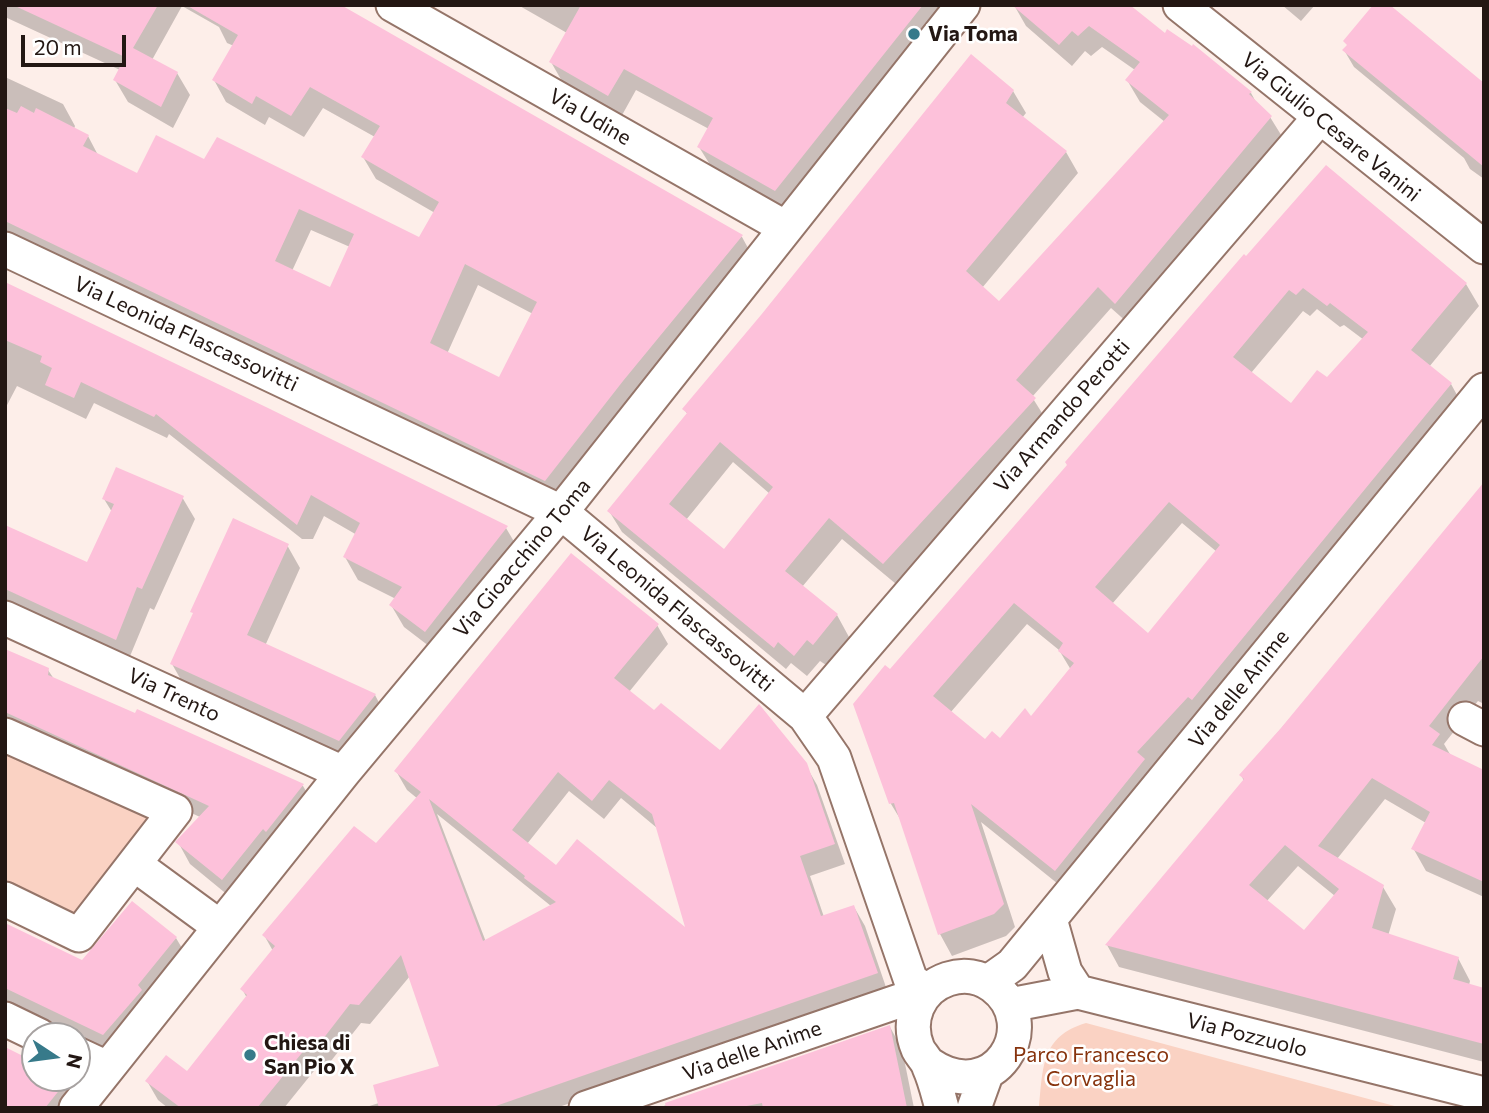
<!DOCTYPE html>
<html>
<head>
<meta charset="utf-8">
<style>
	body { margin:0 }
	#map { position:relative; width:1489px; height:1113px; overflow:hidden; background:#fdeee9; font-family:Commissioner,sans-serif }
	canvas { display:block }
	.frame { position:absolute; inset:0; border:7px solid #231713; pointer-events:none }
	.north { position:absolute; left:21px; top:1022px; width:70px; height:70px; box-sizing:border-box; background:#fff; border:2px solid #a7a2a1; border-radius:50%; rotate:103deg; font-size:19px; font-weight:700; line-height:28px; text-align:center; color:#231713 }
	.north::after { content:''; display:block; margin:auto; width:24px; height:32px; background:#377a8a; clip-path:polygon(50% 0,100% 100%,50% 72%,0 100%) }
	.scale { position:absolute; left:21px; top:35px; width:105px; height:32px; box-sizing:border-box; border:4px solid #231713; border-top:0; padding-left:9px; font-size:21px; line-height:24px; white-space:nowrap; color:#231713; -webkit-text-stroke:5px #fff; paint-order:stroke }
</style>
</head>
<body>
<div id="map">
<canvas width="1489" height="1113"></canvas>
<div class="frame"></div>
<div class="north">N</div>
<div class="scale">20 m</div>
</div>
<script>
const context = document.querySelector('canvas').getContext('2d');
context.lineJoin = 'round';
function paint(path, color) { context.fillStyle = color; context.fill(path, 'evenodd'); }
function stroke(path, color, width, dash) { context.strokeStyle = color; context.lineWidth = width; context.lineCap = dash ? 'butt' : 'round'; context.setLineDash(dash || []); context.stroke(path); }
function write(font, color, halo, rows, align = 'center') {
  context.font = font + ' Commissioner,sans-serif'; context.lineWidth = 5; context.setLineDash([]); context.textBaseline = 'middle'; context.strokeStyle = halo; context.fillStyle = color; for (const [text, x, y, turn = 0] of rows) {
    context.save(); context.translate(x, y); context.rotate((+turn || 0) * Math.PI / 180); context.textAlign = isNaN(turn) ? turn : align; if (halo) context.strokeText(text, 0, 0); context.fillText(text, 0, 0); context.restore();
  }
}
paint(new Path2D(`
	M 5,748 L 153,816 L 73,916 L 5,884 Z
	M 1086,1023 L 1402,1108 L 1039,1108 C 1043,1068 1041,1036 1086,1023 Z`), '#fad2c3');
paint(new Path2D(`
	M 5,5 L 335,5 L 742,237 L 754,259 L 558,502 L 5,236 L 5,77 L 63,104 L 75,126 L 74,129 L 88,136 L 99,157 L 138,175 L 205,162 L 420,240 L 435,213 L 376,179 L 363,157 L 375,137 L 323,108 L 304,137 L 269,117 L 265,125 L 226,102 L 214,80 L 234,46 L 227,43 L 219,27 L 182,6 L 152,60 L 177,73 L 190,95 L 173,128 L 128,102 L 115,80 L 120,70 L 5,17 ZM 311,230 L 350,247 L 331,289 L 292,271 ZM 478,285 L 533,314 L 499,379 L 447,354 Z
	M 518,5 L 953,5 L 788,211 L 712,168 L 699,147 L 709,129 L 636,90 L 621,117 L 563,83 L 551,62 L 567,33 Z
	M 1014,5 L 1166,36 L 1192,48 L 1194,46 L 1251,93 L 1257,104 L 1270,117 L 1283,138 L 1129,324 L 1111,308 L 1032,397 L 1047,421 L 896,584 L 842,539 L 802,587 L 837,615 L 849,637 L 826,665 L 820,661 L 807,676 L 791,663 L 786,669 L 622,532 L 609,511 L 688,415 L 684,409 L 1013,91 L 1026,113 L 1022,118 L 1066,152 L 1078,173 L 982,288 L 1000,303 L 1165,122 L 1140,102 L 1127,80 L 1135,70 L 1102,47 L 1091,56 L 1085,51 L 1072,66 L 1026,26 ZM 733,462 L 770,494 L 724,551 L 686,520 Z
	M 1282,5 L 1315,5 L 1301,21 Z
	M 1344,50 L 1480,83 L 1484,79 L 1484,179 L 1470,169 L 1464,158 L 1354,67 Z
	M 1244,257 L 1466,284 L 1479,306 L 1429,367 L 1451,384 L 1463,406 L 1068,892 L 981,822 L 1015,927 L 1006,936 L 952,956 L 940,934 L 902,822 L 891,804 L 855,705 L 891,671 L 1069,466 ZM 1317,309 L 1340,327 L 1344,325 L 1364,340 L 1327,380 L 1291,405 L 1251,373 L 1303,311 L 1310,316 ZM 1182,523 L 1217,552 L 1148,635 L 1112,604 ZM 1027,624 L 1059,650 L 1071,670 L 1031,719 L 1000,740 L 985,742 L 950,713 Z
	M 5,284 L 506,528 L 519,550 L 438,653 L 404,627 L 391,605 L 396,599 L 358,580 L 345,557 L 357,535 L 324,516 L 313,539 L 302,539 L 169,434 L 167,438 L 94,403 L 86,419 L 17,386 L 5,409 Z
	M 1484,493 L 1484,704 L 1478,701 L 1444,744 L 1451,756 L 1484,772 L 1484,897 L 1426,871 L 1413,848 L 1426,823 L 1385,799 L 1337,859 L 1383,887 L 1396,909 L 1388,936 L 1458,958 L 1470,981 L 1469,985 L 1484,990 L 1484,1062 L 1119,967 L 1107,945 L 1244,781 L 1241,775 ZM 1298,866 L 1335,896 L 1305,933 L 1266,902 Z
	M 182,497 L 195,519 L 154,610 L 150,608 L 128,661 L 5,604 L 5,527 L 88,564 L 112,512 L 104,499 Z
	M 287,545 L 300,568 L 265,646 L 375,695 L 387,718 L 352,763 L 185,687 L 172,664 Z
	M 657,625 L 668,644 L 629,692 L 654,713 L 720,753 L 805,764 L 817,785 L 845,864 L 810,876 L 824,917 L 854,907 L 865,926 L 888,993 L 556,1108 L 363,1108 L 379,1103 L 442,1067 L 410,976 L 370,1024 L 361,1023 L 327,1066 L 322,1061 L 284,1108 L 168,1108 L 158,1100 L 147,1081 L 187,1073 L 247,998 L 242,989 L 273,951 L 264,935 L 377,846 L 418,799 L 407,790 L 396,771 ZM 569,791 L 604,819 L 621,798 L 657,828 L 688,932 L 556,868 L 527,844 ZM 437,814 L 551,906 L 486,942 Z
	M 5,651 L 48,670 L 54,679 L 136,715 L 138,711 L 303,786 L 316,808 L 235,901 L 190,864 L 178,842 L 200,817 L 5,727 Z
	M 5,925 L 82,962 L 176,938 L 189,960 L 116,1056 L 5,1003 Z
	M 890,1027 L 902,1049 L 914,1108 L 658,1108 Z
	M 35,1064 L 35,1078 L 68,1079 L 80,1102 L 76,1108 L 5,1108 Z`), '#0003');
paint(new Path2D(`
	M 13,5 L 158,5 L 133,48 L 178,72 L 161,107 L 113,80 L 125,57 Z
	M 186,5 L 341,5 L 743,235 L 623,381 L 545,481 L 5,221 L 5,108 L 17,113 L 21,106 L 34,113 L 36,108 L 89,135 L 83,146 L 137,173 L 156,135 L 204,159 L 217,137 L 419,237 L 439,202 L 361,157 L 380,126 L 310,87 L 291,116 L 256,96 L 252,104 L 212,80 L 238,35 ZM 299,209 L 354,234 L 330,287 L 275,261 ZM 465,264 L 537,302 L 499,377 L 430,343 Z
	M 581,5 L 923,5 L 775,191 L 697,147 L 713,118 L 624,69 L 608,96 L 549,62 Z
	M 1012,5 L 1130,5 L 1165,33 L 1167,29 L 1192,46 L 1193,44 L 1252,92 L 1249,94 L 1272,116 L 1115,304 L 1098,287 L 1016,380 L 1036,398 L 883,564 L 829,518 L 785,571 L 838,614 L 813,645 L 807,640 L 794,656 L 778,642 L 774,648 L 607,511 L 687,413 L 682,409 L 761,315 L 971,54 L 1014,90 L 1006,103 L 1067,151 L 966,271 L 999,301 L 1169,115 L 1125,80 L 1140,62 L 1089,26 L 1078,36 L 1072,31 L 1059,45 ZM 720,442 L 773,487 L 724,549 L 669,504 Z
	M 1373,5 L 1390,5 L 1484,83 L 1484,167 L 1342,50 L 1347,45 L 1343,41 Z
	M 1326,165 L 1467,283 L 1411,350 L 1452,383 L 1192,700 L 1188,697 L 1137,752 L 1145,759 L 1055,871 L 971,804 L 1004,904 L 994,914 L 938,935 L 894,803 L 889,804 L 853,704 L 885,665 L 890,669 L 1067,465 L 1065,462 L 1244,254 L 1246,256 ZM 1303,288 L 1327,306 L 1330,303 L 1368,332 L 1327,377 L 1317,370 L 1291,403 L 1233,357 L 1289,290 L 1296,295 ZM 1169,502 L 1220,545 L 1148,633 L 1095,587 ZM 1014,603 L 1063,643 L 1058,651 L 1074,663 L 1031,716 L 1025,708 L 1000,738 L 992,731 L 985,739 L 933,696 Z
	M 5,282 L 268,408 L 508,526 L 425,632 L 389,605 L 402,587 L 343,557 L 360,523 L 311,495 L 297,525 L 156,414 L 154,417 L 81,382 L 74,398 L 45,385 L 52,368 L 40,362 L 42,356 L 5,340 Z
	M 116,467 L 184,496 L 142,589 L 137,587 L 116,640 L 5,589 L 5,525 L 87,562 L 114,504 L 102,499 Z
	M 1484,482 L 1484,656 L 1429,726 L 1440,734 L 1432,745 L 1484,770 L 1484,882 L 1411,849 L 1430,812 L 1372,778 L 1318,846 L 1384,885 L 1372,928 L 1459,957 L 1453,979 L 1484,988 L 1484,1044 L 1105,945 L 1244,779 L 1239,775 L 1281,728 ZM 1285,845 L 1339,889 L 1304,930 L 1249,885 Z
	M 233,518 L 289,544 L 247,635 L 376,694 L 339,741 L 170,664 L 193,613 L 190,612 Z
	M 571,553 L 659,624 L 614,678 L 654,710 L 661,703 L 720,750 L 759,704 L 807,763 L 835,844 L 800,856 L 821,916 L 854,905 L 878,973 L 490,1108 L 379,1108 L 373,1085 L 439,1066 L 401,955 L 359,1005 L 350,1004 L 316,1048 L 310,1043 L 257,1108 L 181,1108 L 145,1081 L 166,1055 L 187,1071 L 247,995 L 240,989 L 275,946 L 262,935 L 354,826 L 376,843 L 421,792 L 394,771 ZM 558,772 L 592,801 L 609,780 L 652,814 L 685,927 L 577,839 L 556,865 L 512,830 ZM 429,799 L 525,876 L 524,878 L 556,902 L 483,941 Z
	M 5,649 L 49,668 L 48,675 L 135,713 L 137,709 L 304,784 L 266,832 L 263,829 L 222,880 L 175,842 L 209,806 L 5,712 Z
	M 132,901 L 177,937 L 138,985 L 142,990 L 103,1035 L 5,988 L 5,923 L 82,960 Z
	M 890,1025 L 907,1108 L 763,1108 L 762,1103 L 736,1108 L 666,1108 L 665,1103 Z
	M 5,1047 L 35,1062 L 35,1078 L 69,1078 L 45,1108 L 5,1108 Z`), '#fdc1da');
const minor = new Path2D(`
	M 393,5 L 786,228
	M 1180,5 L 1484,247
	M 5,249 L 561,512 L 805,716 L 834,758 L 911,981 L 928,991
	M 5,618 L 343,773
	M 805,716 L 1320,117
	M 1465,719 L 1484,729
	M 5,735 L 175,811 L 79,935 L 5,899
	M 134,864 L 220,927
	M 1050,919 L 1065,972 L 1078,992
	M 988,982 L 1012,965 L 1484,390
	M 1010,1005 L 1078,992 L 1484,1094
	M 5,1019 L 40,1036
	M 77,1054 L 107,1068
	M 929,1064 C 994,1109 1045,1025 993,986 C 980,976 963,974 948,979 C 918,989 906,1021 918,1049 C 921,1055 927,1060 929,1067 C 935,1080 938,1094 942,1108
	M 76,1108 L 343,773 L 561,512 L 963,5
	M 586,1108 L 902,1000 L 918,1004
	M 974,1108 L 987,1072`);
stroke(minor, '#957569', 37);
stroke(minor, '#fff', 33);
for (const [x, y, r, color] of [
	[914,34,7,"#377a8a"],
	[250,1055,7,"#377a8a"]
]) { const dot = new Path2D(); dot.arc(x, y, r, 0, 2 * Math.PI); context.fillStyle = color; context.fill(dot); stroke(dot, '#fff', 2.5); }
write('bold 21px', '#231713', '#fff', [
	["Via Toma",928,34],
	["Chiesa di",264,1043],
	["San Pio X",264,1067]
], 'left');
write('21px', '#231713', '#fff', [
	["Via Udine",590,117,30],
	["Via Giulio Cesare Vanini",1331,127,39],
	["Via Leonida Flascassovitti",186,334,25],
	["Via Armando Perotti",1062,416,-49],
	["Via Gioacchino Toma",522,558,-50],
	["Via Leonida Flascassovitti",677,609,40],
	["Via delle Anime",1239,689,-51],
	["Via Trento",174,695,25],
	["Via Pozzuolo",1247,1035,14],
	["Via delle Anime",752,1051,-19]
]);
write('21px', '#87330d', '#fff', [
	["Parco Francesco",1091,1055],
	["Corvaglia",1091,1079]
]);
</script>
</body>
</html>
